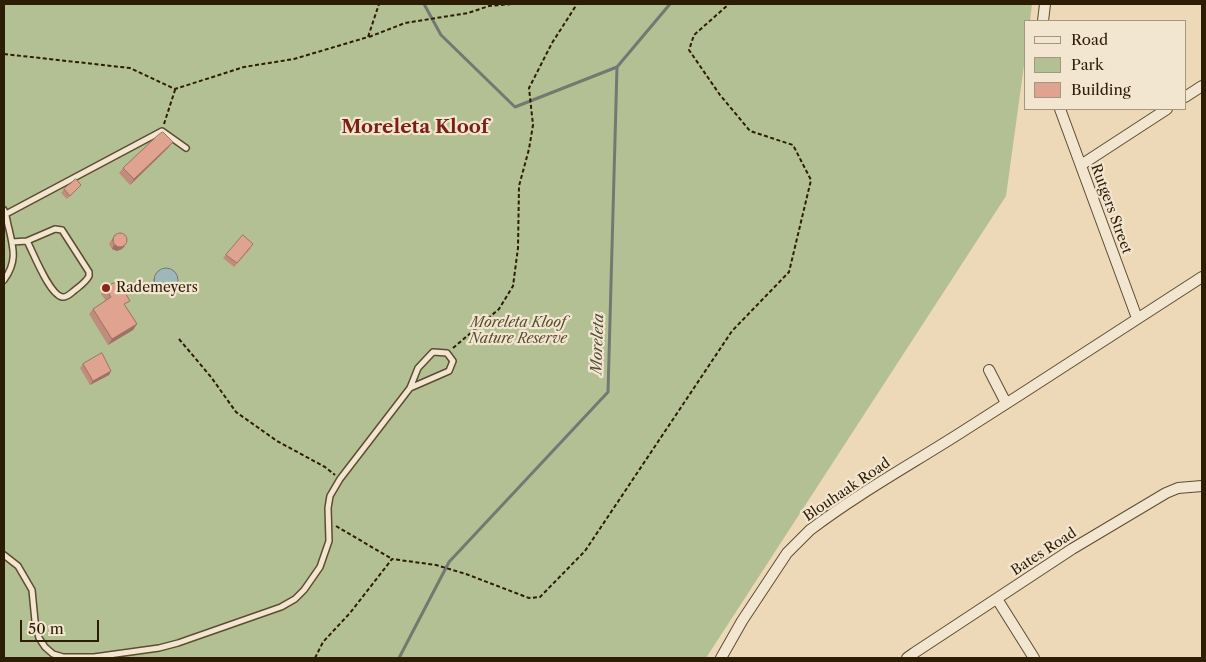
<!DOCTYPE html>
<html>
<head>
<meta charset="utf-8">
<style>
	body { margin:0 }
	#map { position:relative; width:1206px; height:662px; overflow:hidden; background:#edd8b8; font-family:"Libre Caslon Text",serif }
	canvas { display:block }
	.frame { position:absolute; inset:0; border:5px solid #2d1d04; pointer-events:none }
	.legend { position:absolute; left:1024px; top:20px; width:162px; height:90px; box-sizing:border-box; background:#f3e6d1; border:1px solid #a4967f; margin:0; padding:6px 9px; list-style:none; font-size:15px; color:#2d1d04 }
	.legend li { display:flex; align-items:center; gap:10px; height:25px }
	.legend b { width:25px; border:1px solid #a4967f }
	.scale { position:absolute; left:20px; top:620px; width:79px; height:22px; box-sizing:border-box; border:2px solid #2d1d04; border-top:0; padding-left:6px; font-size:15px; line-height:18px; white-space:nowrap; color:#2d1d04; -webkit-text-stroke:4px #f3e6d1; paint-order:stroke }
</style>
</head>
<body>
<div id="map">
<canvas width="1206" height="662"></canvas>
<div class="frame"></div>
<ul class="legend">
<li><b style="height:6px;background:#f3e6d1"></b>Road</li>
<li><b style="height:14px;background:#b3c093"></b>Park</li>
<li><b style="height:14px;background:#dfa390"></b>Building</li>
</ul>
<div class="scale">50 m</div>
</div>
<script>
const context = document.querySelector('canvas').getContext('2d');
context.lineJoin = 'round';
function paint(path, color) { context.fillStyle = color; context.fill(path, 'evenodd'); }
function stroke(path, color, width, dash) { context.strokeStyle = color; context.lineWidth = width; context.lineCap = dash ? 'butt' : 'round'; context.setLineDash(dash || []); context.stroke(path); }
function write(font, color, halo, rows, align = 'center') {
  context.font = font + ' "Libre Caslon Text",serif'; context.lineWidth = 4.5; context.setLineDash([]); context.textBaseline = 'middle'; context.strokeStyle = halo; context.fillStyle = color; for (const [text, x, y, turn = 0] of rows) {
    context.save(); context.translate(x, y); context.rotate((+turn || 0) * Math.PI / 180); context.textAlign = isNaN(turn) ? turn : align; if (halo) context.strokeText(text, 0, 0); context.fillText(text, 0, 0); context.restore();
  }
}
paint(new Path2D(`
	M 4,4 L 1032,4 L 1030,21 L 1025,21 L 1025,58 L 1006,196 L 706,658 L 4,658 Z`), '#b3c093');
const water = new Path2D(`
	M154 280a12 12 0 1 1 24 0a12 12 0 1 1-24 0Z`);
paint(water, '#9eb7ba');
stroke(water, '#717971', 1);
stroke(new Path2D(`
	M 424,4 L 441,35 L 515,107 L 617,67
	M 399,658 L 449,562 L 608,392 L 617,67 L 670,4`), '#717971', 3);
const service = new Path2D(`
	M 4,210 C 7,216 7,223 9,229 C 14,250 17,262 4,280
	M 6,214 L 162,131 L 186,148
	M 12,242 L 27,241 L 55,229 L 62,230 L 89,272 L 89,276 C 86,282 80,286 75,290 C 71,293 67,298 62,297 C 49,294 33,252 27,241
	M 4,555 L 18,566 L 32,590 L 35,621 L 39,638 L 45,647 L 53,654 L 63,657 L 94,657 L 159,648 L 178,643 L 281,607 L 295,599 L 304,590 L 320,567 L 329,541 L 328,508 L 330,496 L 340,479 L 410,388 L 418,368 L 433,352 L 447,353 L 453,361 L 449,371 L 410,388`);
const minor = new Path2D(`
	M 1043,21 L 1045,4
	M 1185,97 L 1202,86
	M 1060,109 L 1137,318
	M 1081,165 L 1167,109
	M 989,370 L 1006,403
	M 997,599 L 1034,658
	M 721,658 L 742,621 L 787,553 L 810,530 C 856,495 908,466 957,435 C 1039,383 1120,330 1202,277
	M 907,658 L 914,653 L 1072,549 L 1166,493 L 1178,488 L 1202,486`);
stroke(service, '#5d4c31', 8);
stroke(minor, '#5d4c31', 12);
stroke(new Path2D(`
	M 369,37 L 405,23 L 468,13 L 489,6 L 512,4
	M 4,54 L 130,68 L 175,89 L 244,67 L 294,59 L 368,37 L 379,4
	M 164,124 L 175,90
	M 179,339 L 211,377 L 236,412 L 277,441 L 325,467 L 335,475
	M 453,348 L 499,309 L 513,286 L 518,248 L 519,186 L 529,149 L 533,125 L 529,88 L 552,43 L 577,4
	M 336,526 L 392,559
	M 315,658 L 323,642 L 350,613 L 392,559 L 436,565 L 466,574 L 529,598 L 540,597 L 585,551 L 732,331 L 789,272 L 811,180 L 793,145 L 750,131 L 720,95 L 689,50 L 694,35 L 729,4`), '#2d1d04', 2, [4, 2.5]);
stroke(service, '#f3e6d1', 5);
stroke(minor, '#f3e6d1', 10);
paint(new Path2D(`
	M 169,147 L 130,185 L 119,173 L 123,168 Z
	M 78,188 L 67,199 L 61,193 L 64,189 Z
	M 115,234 L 122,249 L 117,251 L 112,249 L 109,244 Z
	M 251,248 L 234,267 L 223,258 L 226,255 Z
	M 105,288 L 126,307 L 137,324 L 133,330 L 108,345 L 89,314 L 93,309 L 106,301 L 101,294 Z
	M 83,364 L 111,371 L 109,375 L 90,385 L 80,368 Z`), '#c08c7c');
paint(new Path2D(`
	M 173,142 L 169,147 L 130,185 L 134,179 Z
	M 114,245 L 125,246 L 122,249 L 117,251 L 112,249 Z
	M 137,324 L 133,330 L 108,345 L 112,339 Z
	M 111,371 L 109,375 L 90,385 L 93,381 Z`), '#9c7265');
const building = new Path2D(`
	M 163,132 L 173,142 L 134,179 L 123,168 L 158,135 Z
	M 76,179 L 81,185 L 70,196 L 64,189 Z
	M113 240a7 7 0 1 1 14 0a7 7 0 1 1-14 0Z
	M 243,235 L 253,244 L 237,263 L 226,255 Z
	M 118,281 L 130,301 L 124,304 L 137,324 L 112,339 L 93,309 L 111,297 L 105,288 Z
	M 102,353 L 111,371 L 93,381 L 83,364 Z`);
paint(building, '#dfa390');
stroke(building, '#9c7265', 1);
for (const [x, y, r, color] of [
	[106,288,5,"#8f2418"]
]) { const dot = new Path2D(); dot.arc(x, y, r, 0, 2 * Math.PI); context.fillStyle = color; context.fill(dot); stroke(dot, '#f3e6d1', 2); }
write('14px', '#2d1d04', '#f3e6d1', [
	["Rutgers Street",1111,209,70],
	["Blouhaak Road",847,490,-34],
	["Bates Road",1044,552,-33]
]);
write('14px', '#2d1d04', '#f3e6d1', [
	["Rademeyers",116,288]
], 'left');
write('italic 14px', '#554e2f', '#f3e6d1', [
	["Moreleta Kloof",518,323],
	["Nature Reserve",518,339]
]);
write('italic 15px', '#4f4b3b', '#f3e6d1', [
	["Moreleta",598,344,-88]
]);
write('bold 19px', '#7a1f14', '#f3e6d1', [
	["Moreleta Kloof",415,128]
]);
</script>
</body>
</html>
